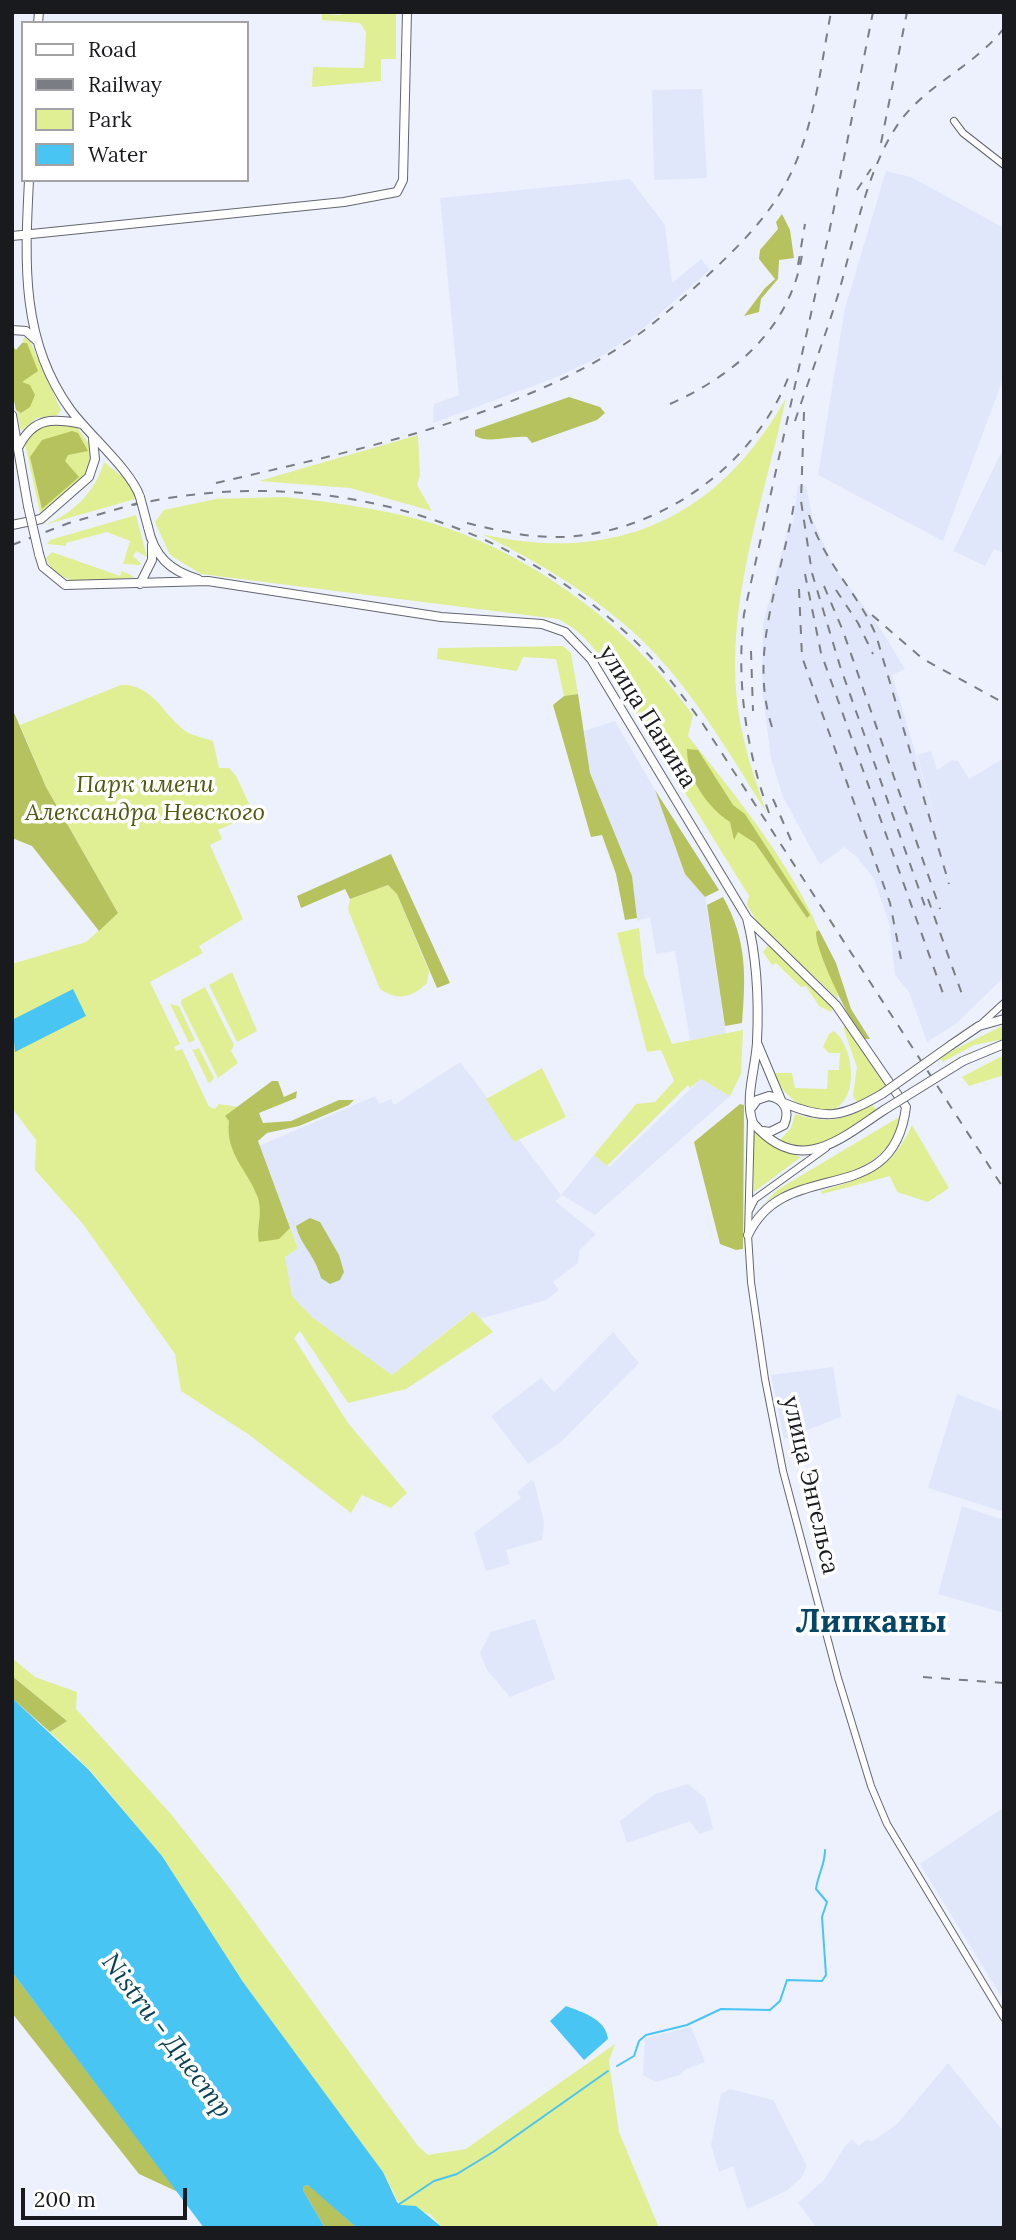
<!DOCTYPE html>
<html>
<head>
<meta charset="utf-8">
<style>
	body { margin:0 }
	#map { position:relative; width:1016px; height:2240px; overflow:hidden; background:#edf1fd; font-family:Lora,serif }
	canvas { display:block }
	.frame { position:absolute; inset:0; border:14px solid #191a1e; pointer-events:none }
	.legend { position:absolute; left:21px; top:21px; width:228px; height:161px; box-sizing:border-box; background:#fff; border:2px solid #a3a3a5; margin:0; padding:9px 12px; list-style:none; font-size:21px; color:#191a1e }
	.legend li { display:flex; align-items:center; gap:14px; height:35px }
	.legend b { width:35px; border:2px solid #a3a3a5 }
	.scale { position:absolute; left:21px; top:2188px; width:166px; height:32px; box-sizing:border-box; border:4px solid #191a1e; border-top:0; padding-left:9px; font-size:21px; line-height:24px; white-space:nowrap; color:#191a1e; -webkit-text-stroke:5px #fff; paint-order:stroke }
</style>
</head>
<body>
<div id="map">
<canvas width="1016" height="2240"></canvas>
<div class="frame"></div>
<ul class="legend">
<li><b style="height:9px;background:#fff"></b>Road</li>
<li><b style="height:9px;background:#7a7d84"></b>Railway</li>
<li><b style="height:19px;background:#e0ee94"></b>Park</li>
<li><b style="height:19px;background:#48c5f3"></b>Water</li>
</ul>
<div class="scale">200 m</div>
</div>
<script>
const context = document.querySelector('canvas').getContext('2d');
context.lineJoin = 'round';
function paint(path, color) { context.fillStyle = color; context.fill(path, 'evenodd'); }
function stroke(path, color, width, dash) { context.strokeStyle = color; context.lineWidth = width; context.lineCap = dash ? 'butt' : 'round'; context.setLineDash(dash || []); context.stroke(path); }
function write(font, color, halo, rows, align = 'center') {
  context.font = font + ' Lora,serif'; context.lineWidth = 7; context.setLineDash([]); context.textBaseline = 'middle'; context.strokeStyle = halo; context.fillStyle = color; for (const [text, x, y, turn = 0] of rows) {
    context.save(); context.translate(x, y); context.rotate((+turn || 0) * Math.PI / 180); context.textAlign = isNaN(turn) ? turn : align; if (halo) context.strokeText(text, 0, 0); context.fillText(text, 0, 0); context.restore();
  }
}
paint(new Path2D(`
	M 702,89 L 707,178 L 654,180 L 652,90 Z
	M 886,171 L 911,177 L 1004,228 L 1004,376 L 943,541 L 818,475 L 845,308 Z
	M 630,179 L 665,225 L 672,283 L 701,259 L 710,270 L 641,330 L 600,357 L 552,379 L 433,423 L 434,404 L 459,395 L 440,198 Z
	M 1004,447 L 1004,553 L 994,549 L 985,566 L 953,551 Z
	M 798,485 L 806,486 L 813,520 L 834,567 L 878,625 L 905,669 L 892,675 L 943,845 L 917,755 L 931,751 L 937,770 L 952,760 L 958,761 L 969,779 L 1004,758 L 1004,977 L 957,1023 L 927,1042 L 909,992 L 895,975 L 890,926 L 874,879 L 857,857 L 844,847 L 820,865 L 783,797 L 771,759 L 762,688 L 763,624 L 789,524 L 793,524 Z
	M 615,721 L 655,790 L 685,874 L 705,897 L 726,1034 L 690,1040 L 675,951 L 656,954 L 650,917 L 637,921 L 632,876 L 590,773 L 584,731 Z
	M 460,1062 L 561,1195 L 594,1155 L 609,1167 L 701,1079 L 730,1096 L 595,1215 L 562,1195 L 555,1201 L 596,1234 L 579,1251 L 578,1263 L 553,1282 L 559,1290 L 546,1300 L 480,1319 L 472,1311 L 392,1375 L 312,1317 L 292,1296 L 285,1257 L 298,1247 L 259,1146 L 375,1096 L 379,1104 L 391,1099 L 394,1105 Z
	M 613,1332 L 639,1363 L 561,1442 L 528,1464 L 491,1416 L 541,1378 L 554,1392 Z
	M 833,1367 L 841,1417 L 784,1439 L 771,1375 Z
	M 957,1394 L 1004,1412 L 1004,1512 L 928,1488 Z
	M 531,1480 L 534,1481 L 544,1522 L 542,1540 L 506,1550 L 510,1564 L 486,1571 L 474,1533 L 521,1498 L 517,1492 Z
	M 962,1506 L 1004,1520 L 1004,1613 L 938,1594 Z
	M 535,1619 L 555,1679 L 510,1697 L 487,1670 L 480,1653 L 491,1632 Z
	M 688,1784 L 705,1798 L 713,1829 L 699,1834 L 690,1821 L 627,1843 L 620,1821 L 655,1794 Z
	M 1004,1807 L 1004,2001 L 920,1864 Z
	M 691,2027 L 705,2062 L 686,2069 L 680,2075 L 656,2082 L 643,2075 L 645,2038 Z
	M 948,2063 L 1004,2132 L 1004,2228 L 817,2228 L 798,2203 L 824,2180 L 845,2146 L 852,2140 L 859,2146 L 866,2140 L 873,2141 L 897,2124 Z
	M 730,2089 L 773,2100 L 807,2166 L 802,2177 L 786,2191 L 747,2209 L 733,2166 L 719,2172 L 711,2145 L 721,2094 Z`), '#e1e7fa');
paint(new Path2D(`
	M 342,12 L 396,12 L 396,59 L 381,59 L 381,81 L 312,87 L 313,67 L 364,68 L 366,32 L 360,23 L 322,20 L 322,14 L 342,15 Z
	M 24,337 L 30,341 L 61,410 L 58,415 L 37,418 L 21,431 L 12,391 L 12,345 L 16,350 L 21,347 Z
	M 786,398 C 763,506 717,623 743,735 C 748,761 758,787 766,812 C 737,765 708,717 674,675 C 623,612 552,569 482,534 C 615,565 719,518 786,398 Z
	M 54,421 L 76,426 L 92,448 L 93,460 L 90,470 L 58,501 L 40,513 L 25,443 L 39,424 Z
	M 418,435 L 420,475 L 417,485 L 432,511 L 350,488 L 259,481 Z
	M 104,462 L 131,484 L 135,499 L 44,525 C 72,515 96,491 104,462 Z
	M 285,497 C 331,502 376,508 421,520 C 529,550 628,624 693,715 L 688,736 C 744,806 829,908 838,999 L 758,923 L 747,905 L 749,896 L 609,670 C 594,647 582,631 558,619 L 201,574 L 170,555 L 155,522 L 164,510 L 216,499 Z
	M 136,515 L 147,557 L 136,551 L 133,556 L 141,563 L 140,565 L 123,564 L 130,541 L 107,532 L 66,543 L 66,546 L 47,544 L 50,540 Z
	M 52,552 L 120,576 L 122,571 L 135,577 C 109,581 60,593 46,558 Z
	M 563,646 L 571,653 L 578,694 L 564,696 L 556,659 L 523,657 L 517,671 L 437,659 L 438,648 Z
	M 121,685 C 154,684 163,716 187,732 C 194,736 205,738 213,741 L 219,768 L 229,768 L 236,776 L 254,814 L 218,830 L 222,839 L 210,845 L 243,919 L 199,946 L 203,953 L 150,982 L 180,1044 L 174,1047 L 176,1051 L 182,1049 L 209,1107 L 215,1109 L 219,1104 L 245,1108 L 298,1248 L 285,1257 L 292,1296 L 312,1317 L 392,1375 L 473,1311 L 493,1332 L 406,1389 L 348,1403 L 300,1331 L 294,1338 L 348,1423 L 407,1493 L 391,1508 L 362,1495 L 351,1513 L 248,1434 L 181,1391 L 175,1354 L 83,1224 L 35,1170 L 36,1140 L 12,1108 L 12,964 L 86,942 L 118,913 L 46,787 L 20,725 Z
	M 388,885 L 397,894 L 429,971 L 427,983 C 412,998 397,1001 380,989 L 348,909 L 350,899 Z
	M 639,928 L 644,975 L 672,1044 L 743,1030 L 741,1074 L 730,1096 L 701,1079 L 690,1088 L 688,1085 L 607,1166 L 594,1155 L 636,1104 L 655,1102 L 674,1081 L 661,1050 L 647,1052 L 617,933 Z
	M 768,945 L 833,1008 L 831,1012 L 819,1006 L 806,986 L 801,987 L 776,963 L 772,965 L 763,952 Z
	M 232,972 L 257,1031 L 237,1042 L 209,985 Z
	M 205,987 L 234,1045 L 231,1051 L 238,1063 L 218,1078 L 181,1004 L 181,1000 Z
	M 170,1004 L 179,1006 L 195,1040 L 189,1043 L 193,1050 L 199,1048 L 214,1078 L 210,1083 L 208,1082 Z
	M 1004,1025 L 1004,1039 L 974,1045 L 943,1062 L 939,1057 Z
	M 847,1026 L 887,1086 L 857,1102 L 853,1096 L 857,1067 L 843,1027 Z
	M 834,1031 C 852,1045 859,1090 839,1106 C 815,1125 780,1094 774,1073 L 792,1073 L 795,1088 L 827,1089 L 828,1070 L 839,1070 L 840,1053 L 829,1053 L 823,1047 L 829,1034 Z
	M 1004,1055 L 1004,1075 L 969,1086 L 962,1077 Z
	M 542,1068 L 566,1117 L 514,1142 L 486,1099 Z
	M 872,1104 L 877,1111 C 847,1131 817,1161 780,1140 L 791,1128 L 795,1114 C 826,1124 845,1121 872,1104 Z
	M 899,1117 C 900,1125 897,1130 893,1137 C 867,1186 798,1172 761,1207 L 777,1190 Z
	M 912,1125 L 949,1188 L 928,1202 L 897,1192 L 890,1176 L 822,1194 L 821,1191 C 866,1177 891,1171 912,1125 Z
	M 757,1132 L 778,1149 L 801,1157 L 754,1192 L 753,1134 Z
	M 12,1658 L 35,1677 L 77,1692 L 76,1709 L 170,1813 L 231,1890 L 418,2146 L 428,2155 L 466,2149 L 615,2044 L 609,2061 L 619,2132 L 659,2228 L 443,2228 L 430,2214 L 400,2205 L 383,2172 L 243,1982 L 162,1856 L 90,1770 L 50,1732 L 67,1721 L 12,1676 Z`), '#e0ee94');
paint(new Path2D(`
	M 782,214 L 790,230 L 794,258 L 779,260 L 778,279 L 761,299 L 759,312 L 744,316 L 765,288 L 775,279 L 759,259 L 760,250 L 778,229 L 776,222 Z
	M 22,343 L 27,343 L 38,371 L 22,382 L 30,385 L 35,395 L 30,407 L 21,413 L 16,410 L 12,391 L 12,346 L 16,350 Z
	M 569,397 L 600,407 L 605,413 L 597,420 L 532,443 L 527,437 C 511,435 489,444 475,436 L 475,430 Z
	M 72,431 L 78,433 L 88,451 L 68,455 L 65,461 L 79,477 L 42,509 L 30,457 L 42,440 Z
	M 578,694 L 590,773 L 632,876 L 637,918 L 625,920 L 616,874 L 602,835 L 591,837 L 553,705 L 564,696 Z
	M 12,708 L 46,787 L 118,913 L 99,931 L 32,846 L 12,838 Z
	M 687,749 L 698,750 L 733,805 L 745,814 L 810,915 L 807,918 L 755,843 L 738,832 L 734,840 L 730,822 C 707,807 687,778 687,749 Z
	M 655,790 L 719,890 L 705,897 L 685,874 Z
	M 391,854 L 450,983 L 437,988 L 397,894 L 388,885 L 350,899 L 345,889 L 301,908 L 297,896 Z
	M 723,897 C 747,940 746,975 742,1023 L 725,1026 L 707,905 Z
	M 819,930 L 836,963 L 851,1009 L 870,1039 L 862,1039 C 850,1020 815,951 816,932 Z
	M 272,1081 L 278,1081 L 284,1097 L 297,1091 L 296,1098 L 259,1113 L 263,1123 L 291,1121 L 339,1100 L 354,1100 L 349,1105 L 299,1126 L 267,1133 L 258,1141 L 290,1228 L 279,1239 L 259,1242 C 256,1227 263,1216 258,1198 C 248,1170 225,1154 229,1121 L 225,1116 Z
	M 740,1104 L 744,1105 L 743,1249 L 736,1250 L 720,1244 L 694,1142 Z
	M 310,1218 L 320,1222 L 339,1255 L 344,1272 L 340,1280 L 330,1284 L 321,1278 C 315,1255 300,1244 296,1226 Z
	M 12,1676 L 67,1721 L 50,1732 L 12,1698 Z
	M 12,1972 L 178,2192 L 139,2174 L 12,2013 Z
	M 308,2185 L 313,2188 L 357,2228 L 325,2228 L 303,2190 L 304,2186 Z`), '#b5c25e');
paint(new Path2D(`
	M 73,989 L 86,1016 L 15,1052 L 12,1020 Z
	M 12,1698 L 89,1770 L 162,1856 L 243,1982 L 383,2172 L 397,2202 L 400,2205 L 416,2206 L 443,2228 L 357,2228 L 308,2185 L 304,2186 L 303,2190 L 325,2228 L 204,2228 L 12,1972 Z
	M 566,2006 C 582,2012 606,2019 608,2039 L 584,2060 L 550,2021 Z`), '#48c5f3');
stroke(new Path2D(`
	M 617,2066 L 634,2056 L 639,2041 L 646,2035 L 687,2025 L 721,2009 L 770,2010 L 780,2001 L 787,1980 L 822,1981 L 826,1975 L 822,1917 L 827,1902 L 816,1889 C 818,1874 825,1865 825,1850
	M 398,2205 L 434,2181 L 457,2174 L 493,2152 L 608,2071`), '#48c5f3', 2);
const minor = new Path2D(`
	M 954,121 L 963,133 L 1004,165
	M 979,1026 L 1004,1003
	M 751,1119 L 748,1235 L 751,1282 L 765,1379 L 783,1471 L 838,1678 L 871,1786 L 887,1824 L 1004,2018
	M 749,1211 L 755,1199 L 826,1148`);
const major = new Path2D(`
	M 38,23 L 39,12
	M 29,180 C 25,260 20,340 70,409 C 87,433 131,470 140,497
	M 12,236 L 344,202 L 397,192 L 403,180 L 407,12
	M 12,330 L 26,331 L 36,340
	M 12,415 L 28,506
	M 19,446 C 34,417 53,418 82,424
	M 12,525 L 41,519 L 89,477 L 95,459 L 93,439
	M 148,527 C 154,556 170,571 198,579
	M 39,554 L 43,567 L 65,585 L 208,581 L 441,617 L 542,624 L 565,632 L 591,659 L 747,918 C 757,958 759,1001 757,1042 C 756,1067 744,1099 753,1123 C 799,1177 839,1140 884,1110
	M 140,584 L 152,560 L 152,545
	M 758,1045 L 781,1100
	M 951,1045 L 979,1026 L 1004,1019
	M 963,1061 L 1004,1044
	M 784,1103 C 827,1121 842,1117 882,1094
	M 752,1107 L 757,1100 L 769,1096 C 785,1099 790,1111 784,1125 L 770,1132 L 763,1131
	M 748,1235 C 786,1154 893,1213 906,1107 L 836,1005 L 749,920`);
stroke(minor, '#636670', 8);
stroke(major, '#636670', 10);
stroke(minor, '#fff', 6);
stroke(major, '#fff', 8);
stroke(new Path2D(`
	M 881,143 L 907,12
	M 857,190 L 871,169
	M 798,265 L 805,224
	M 670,404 C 735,375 790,328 802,255
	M 804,412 L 801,501 L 812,573 L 840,666 L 927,912
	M 795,421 C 809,379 825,337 838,295 C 854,240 867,166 901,120 C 929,83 976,65 1004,28
	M 216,483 C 341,454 492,422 602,358 C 641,336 674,307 706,277 C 740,245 772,214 792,171 C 815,122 821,65 831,12
	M 133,505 C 311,464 503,514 636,642 C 661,666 682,695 703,724 L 1004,1189
	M 809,515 C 825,565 857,591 876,635 L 949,884
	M 467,523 C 499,531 530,538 563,537 C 660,533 756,465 790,373
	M 12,545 L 69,523 L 142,502
	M 805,574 L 821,653 L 945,999
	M 824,586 L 843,631 L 940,909
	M 799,589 L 802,657 L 890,903 L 901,959
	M 836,590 L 858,623 L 873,654
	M 872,615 L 923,659 L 1004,703
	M 751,651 L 753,711
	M 772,727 C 747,649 784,574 795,497
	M 773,799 L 794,847
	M 769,813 C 746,749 736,682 744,614 L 829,233 L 873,12
	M 928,899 L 963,997
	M 923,1677 L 1004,1683`), '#7a7d84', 2, [9, 9]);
const majorBridge = new Path2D(`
	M 140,497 L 148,527
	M 28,506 L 39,554
	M 882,1094 L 951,1045
	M 884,1110 L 963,1061`);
stroke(majorBridge, '#636670', 10, []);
stroke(majorBridge, '#fff', 8);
write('24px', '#191a1e', '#fff', [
	["улица Панина",647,717,58],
	["улица Энгельса",810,1485,77]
]);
write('italic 24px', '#51590e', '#fff', [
	["Парк имени",145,785],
	["Александра Невского",145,813]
]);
write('italic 26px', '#083f52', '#fff', [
	["Nistru - Днестр",166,2036,53]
]);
write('bold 32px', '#044666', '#fff', [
	["Липканы",871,1623]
]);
</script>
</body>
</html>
